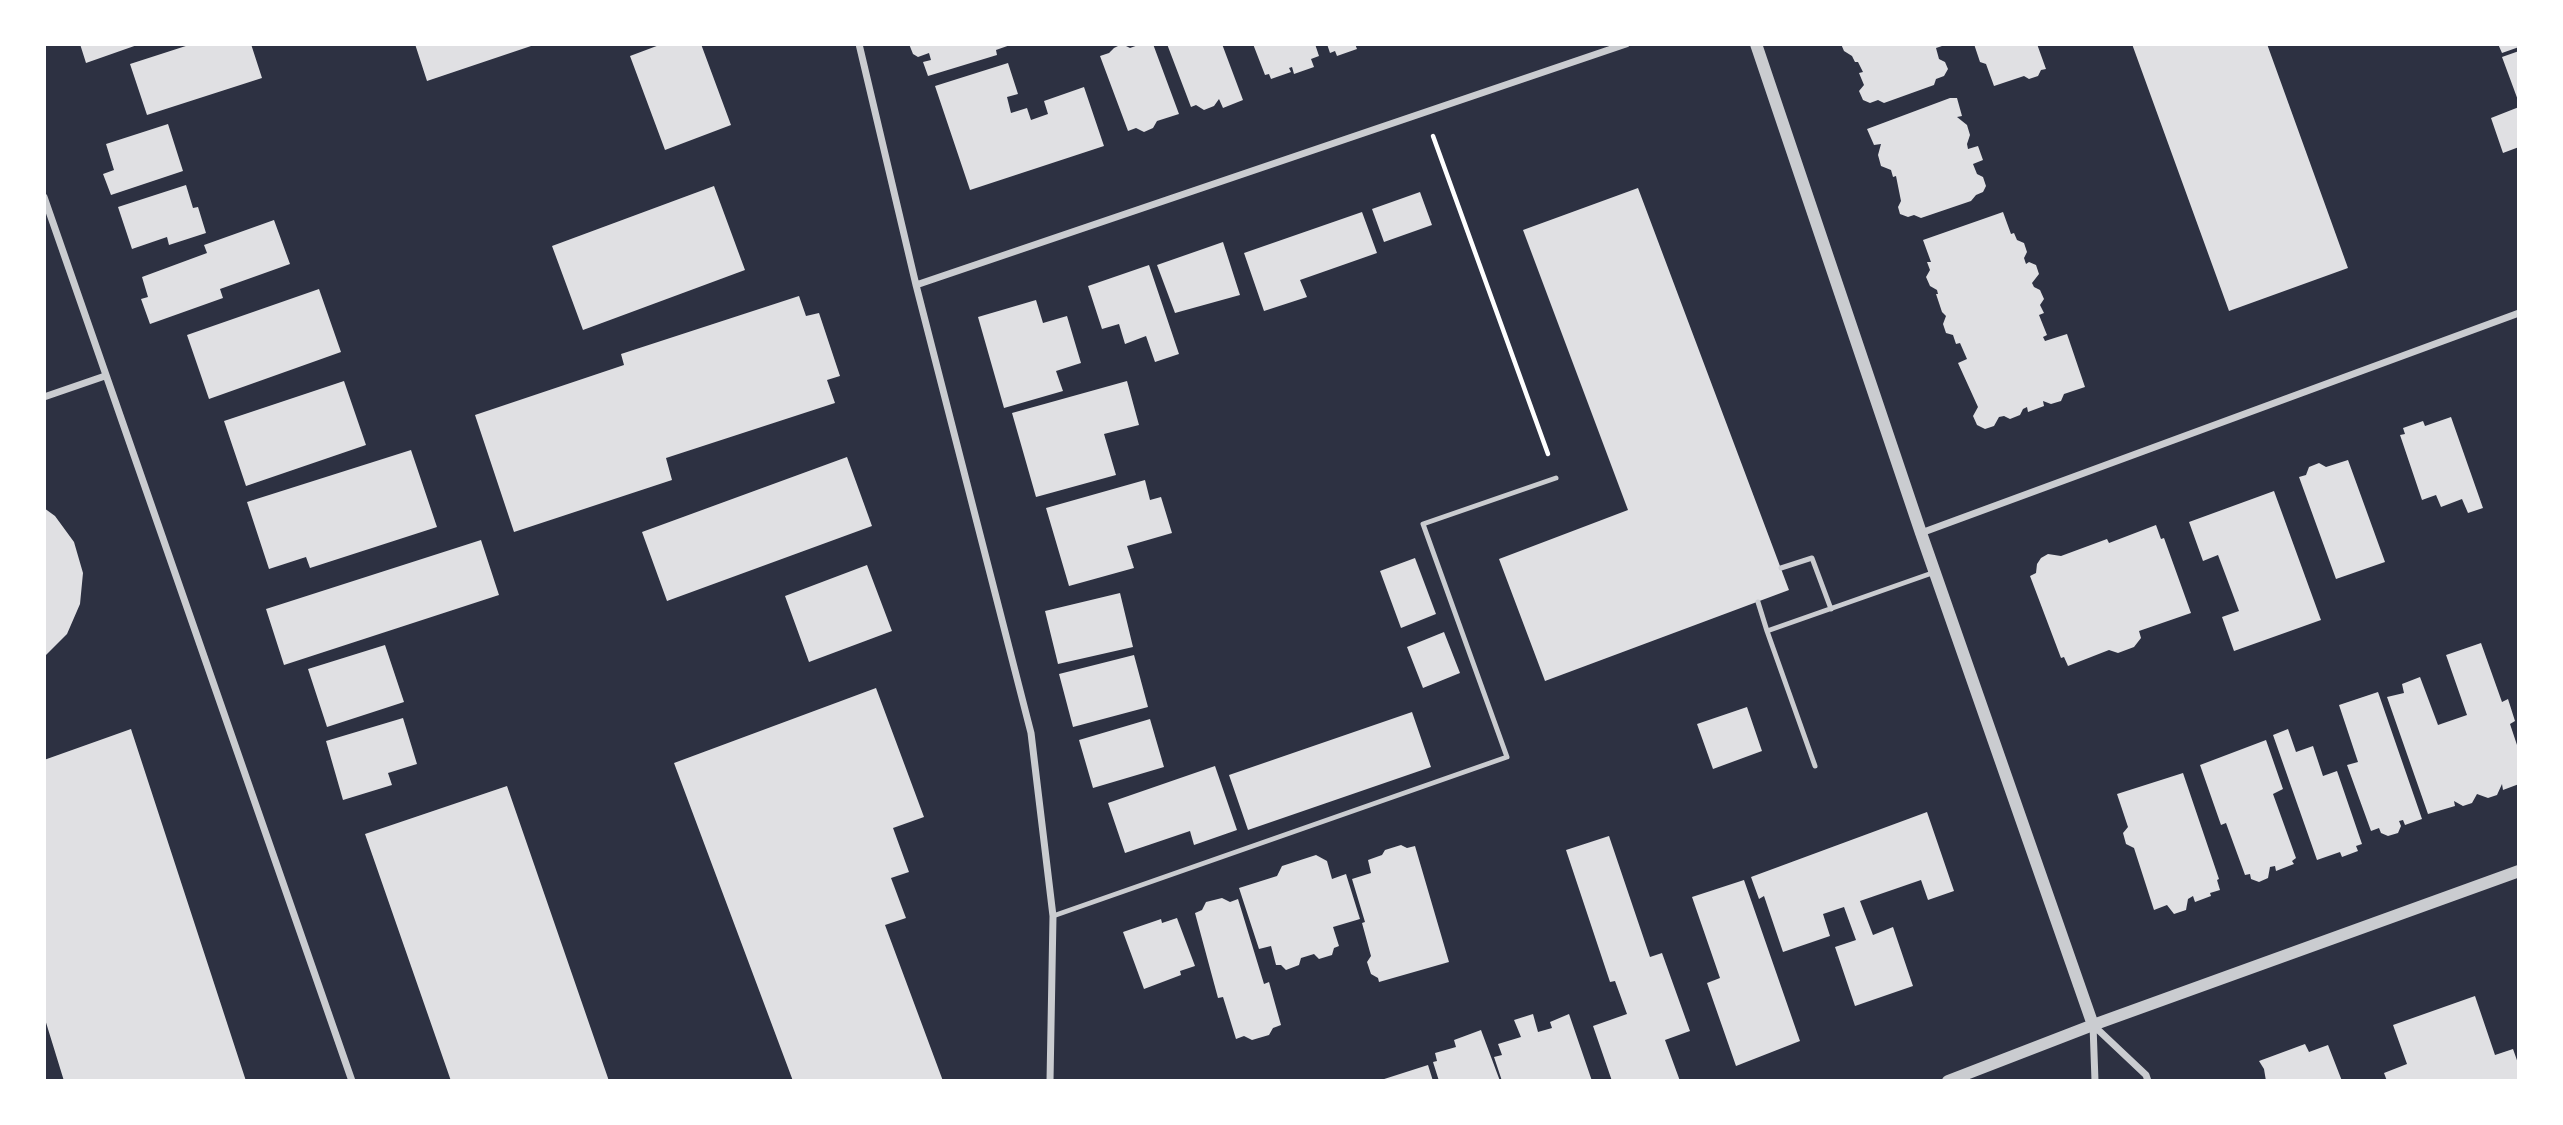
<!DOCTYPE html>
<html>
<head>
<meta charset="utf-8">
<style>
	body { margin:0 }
	#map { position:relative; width:2563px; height:1125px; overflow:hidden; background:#2d3142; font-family:"Archivo Narrow",sans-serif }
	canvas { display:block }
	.frame { position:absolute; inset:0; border:46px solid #fff; pointer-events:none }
</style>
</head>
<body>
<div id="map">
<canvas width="2563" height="1125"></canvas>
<div class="frame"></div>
</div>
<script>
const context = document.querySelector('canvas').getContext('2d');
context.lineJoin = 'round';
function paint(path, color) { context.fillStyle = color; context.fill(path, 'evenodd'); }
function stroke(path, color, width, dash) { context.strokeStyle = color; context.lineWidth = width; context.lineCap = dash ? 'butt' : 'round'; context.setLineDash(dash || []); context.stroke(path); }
paint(new Path2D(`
	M 80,44 L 140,44 L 86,63 Z
	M 192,44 L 251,44 L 262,78 L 147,115 L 130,64 Z
	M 415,44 L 537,44 L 427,81 Z
	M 662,44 L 701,44 L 731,125 L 665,150 L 630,56 Z
	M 909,44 L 1013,44 L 996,50 L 997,55 L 928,76 L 923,62 L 931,60 L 929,53 L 918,57 L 913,54 Z
	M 1122,44 L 1130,48 L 1141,44 L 1153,44 L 1179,114 L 1157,121 L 1153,128 L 1144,132 L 1136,128 L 1128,131 L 1100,56 L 1109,53 L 1114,48 Z
	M 1167,44 L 1222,44 L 1243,100 L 1223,108 L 1219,99 L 1214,106 L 1204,110 L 1196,105 L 1191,107 Z
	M 1253,44 L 1315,44 L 1319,56 L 1311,59 L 1314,67 L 1294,74 L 1292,67 L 1289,68 L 1291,72 L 1271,79 L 1269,74 L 1265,75 Z
	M 1327,44 L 1355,44 L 1357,49 L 1337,56 L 1335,51 L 1330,53 Z
	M 1841,44 L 1948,44 L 1936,48 L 1939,59 L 1945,62 L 1948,69 L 1944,76 L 1936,79 L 1934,85 L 1884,103 L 1878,100 L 1870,103 L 1863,100 L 1859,91 L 1864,85 L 1859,73 L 1863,72 L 1858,62 L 1855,62 L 1852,56 L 1844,51 Z
	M 1974,44 L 2037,44 L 2046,69 L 2041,70 L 2038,76 L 2029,79 L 2024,76 L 1994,86 L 1986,64 L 1980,62 Z
	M 2132,44 L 2267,44 L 2348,268 L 2229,311 Z
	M 2498,44 L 2519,44 L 2519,47 L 2502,53 Z
	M 2519,51 L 2519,103 L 2502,57 Z
	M 1008,63 L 1018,94 L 1007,97 L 1011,113 L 1027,108 L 1031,120 L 1048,114 L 1044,101 L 1084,87 L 1104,146 L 970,190 L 935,86 Z
	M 1950,98 L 1957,98 L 1962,116 L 1957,117 L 1967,125 L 1970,135 L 1967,144 L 1968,149 L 1978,146 L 1983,160 L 1973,164 L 1977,174 L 1983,177 L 1986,186 L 1983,192 L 1976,195 L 1971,201 L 1921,218 L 1914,215 L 1908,217 L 1900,214 L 1898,207 L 1901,201 L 1896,176 L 1893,177 L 1891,170 L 1881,166 L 1878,155 L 1881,144 L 1874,145 L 1867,129 Z
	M 2519,107 L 2519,147 L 2503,153 L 2491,118 Z
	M 168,124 L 183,171 L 111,195 L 103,174 L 114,170 L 106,144 Z
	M 186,185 L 193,208 L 198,207 L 206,233 L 169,245 L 167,237 L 132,249 L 118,207 Z
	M 714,186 L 745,270 L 583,330 L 552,246 Z
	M 1638,188 L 1789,590 L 1545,681 L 1499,559 L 1628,510 L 1523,230 Z
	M 1420,192 L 1432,225 L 1384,242 L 1372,209 Z
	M 1362,212 L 1377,253 L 1300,280 L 1307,297 L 1264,311 L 1244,253 Z
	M 2003,212 L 2011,234 L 2014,233 L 2017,240 L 2024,243 L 2027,252 L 2024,258 L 2026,264 L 2029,262 L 2036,265 L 2039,274 L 2032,283 L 2034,287 L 2040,290 L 2044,299 L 2040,305 L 2044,313 L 2039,315 L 2047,335 L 2043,337 L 2045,341 L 2067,334 L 2085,387 L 2064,394 L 2061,401 L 2051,404 L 2043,401 L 2044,406 L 2028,412 L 2027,407 L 2023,409 L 2020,415 L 2010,419 L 2004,416 L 1999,417 L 1994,426 L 1985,429 L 1977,425 L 1973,416 L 1978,407 L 1958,363 L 1967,359 L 1960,343 L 1956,344 L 1953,335 L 1946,333 L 1943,324 L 1946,316 L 1942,312 L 1936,294 L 1938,294 L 1937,290 L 1930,286 L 1926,277 L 1930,270 L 1927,262 L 1931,262 L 1923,240 Z
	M 274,220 L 290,264 L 220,289 L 223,298 L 150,324 L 141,299 L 148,297 L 142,277 L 207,253 L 204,245 Z
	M 1223,242 L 1240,295 L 1175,313 L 1157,265 Z
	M 1149,265 L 1179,354 L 1155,362 L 1146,336 L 1125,344 L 1119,324 L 1102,329 L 1088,286 Z
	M 319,289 L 341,352 L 209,399 L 187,335 Z
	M 799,296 L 806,316 L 819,313 L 840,376 L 827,380 L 835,403 L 666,458 L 672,480 L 514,532 L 475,415 L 624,365 L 621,354 Z
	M 1036,300 L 1043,323 L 1067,316 L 1081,363 L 1056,371 L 1063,391 L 1004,408 L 978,317 Z
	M 344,381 L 366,445 L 246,486 L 224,421 Z
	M 1127,381 L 1139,425 L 1104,434 L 1116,475 L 1036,497 L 1012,413 Z
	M 2451,417 L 2483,508 L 2468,513 L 2462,499 L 2441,507 L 2436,495 L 2422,500 L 2400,435 L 2405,434 L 2403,428 L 2423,421 L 2425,426 Z
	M 411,450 L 437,527 L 310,568 L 306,557 L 269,569 L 247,502 Z
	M 847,457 L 872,526 L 667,601 L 642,532 Z
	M 2348,460 L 2385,562 L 2336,579 L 2299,477 L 2306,475 L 2309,467 L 2319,463 L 2326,467 Z
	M 1145,480 L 1150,500 L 1161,497 L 1172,533 L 1127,546 L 1134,568 L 1069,586 L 1046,508 Z
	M 2274,491 L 2321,620 L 2234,651 L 2222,617 L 2239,611 L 2218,555 L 2203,561 L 2189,522 Z
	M 44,508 L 55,516 L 74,542 L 83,573 L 80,604 L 67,634 L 44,657 Z
	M 2156,525 L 2161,539 L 2164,538 L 2191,613 L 2139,631 L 2141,638 L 2134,647 L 2118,653 L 2109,650 L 2068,666 L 2064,657 L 2061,658 L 2030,576 L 2036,573 L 2037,564 L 2041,558 L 2048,554 L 2061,556 L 2107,539 L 2109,543 Z
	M 481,540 L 499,595 L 284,665 L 266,609 Z
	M 1415,558 L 1436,614 L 1401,628 L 1380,571 Z
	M 867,565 L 892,631 L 809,662 L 785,596 Z
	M 1120,593 L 1133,647 L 1058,664 L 1045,611 Z
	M 1444,632 L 1460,673 L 1423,688 L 1407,647 Z
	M 2481,643 L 2502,702 L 2508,699 L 2515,721 L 2510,724 L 2519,751 L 2519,784 L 2503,790 L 2502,784 L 2497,795 L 2488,798 L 2477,794 L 2472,803 L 2463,806 L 2454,801 L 2455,806 L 2428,814 L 2387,697 L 2404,693 L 2402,684 L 2420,677 L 2438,725 L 2467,715 L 2446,655 Z
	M 385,645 L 404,702 L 327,727 L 308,669 Z
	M 1134,655 L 1148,707 L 1073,727 L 1059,674 Z
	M 876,688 L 924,817 L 893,828 L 909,872 L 891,878 L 906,918 L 885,925 L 943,1081 L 793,1081 L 674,763 Z
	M 2378,692 L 2422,819 L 2405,825 L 2403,820 L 2399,821 L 2401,826 L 2398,833 L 2388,836 L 2381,833 L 2379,828 L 2371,831 L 2347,765 L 2358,762 L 2339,705 Z
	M 1747,707 L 1762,751 L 1713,769 L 1697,724 Z
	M 1412,712 L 1431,767 L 1248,830 L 1229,775 Z
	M 403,718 L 417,764 L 388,773 L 392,785 L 343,800 L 326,741 Z
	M 1150,719 L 1164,767 L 1093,788 L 1079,740 Z
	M 131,729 L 246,1081 L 64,1081 L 44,1016 L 44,760 Z
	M 2288,729 L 2296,752 L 2313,746 L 2323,776 L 2337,771 L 2362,844 L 2356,846 L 2358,851 L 2342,857 L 2340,852 L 2317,860 L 2273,735 Z
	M 2266,740 L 2283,789 L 2273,794 L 2296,858 L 2292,861 L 2294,864 L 2276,871 L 2275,866 L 2270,867 L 2268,878 L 2259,882 L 2251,879 L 2250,874 L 2245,875 L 2226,823 L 2221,825 L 2200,765 Z
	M 1215,766 L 1237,830 L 1194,845 L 1190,831 L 1125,853 L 1108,803 Z
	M 2183,773 L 2219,879 L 2217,880 L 2220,890 L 2210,893 L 2211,896 L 2195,902 L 2193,896 L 2188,899 L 2186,910 L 2174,914 L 2167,905 L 2154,910 L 2134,848 L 2126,844 L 2123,833 L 2128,827 L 2117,794 Z
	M 507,786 L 609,1081 L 451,1081 L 365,834 Z
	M 1927,812 L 1954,891 L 1928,900 L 1921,880 L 1860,901 L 1873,935 L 1893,927 L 1913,986 L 1855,1006 L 1835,947 L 1856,940 L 1844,907 L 1823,914 L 1830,936 L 1783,952 L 1764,896 L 1759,899 L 1751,877 Z
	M 1609,836 L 1650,957 L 1662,953 L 1690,1031 L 1665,1040 L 1680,1081 L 1612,1081 L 1593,1026 L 1627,1014 L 1615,981 L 1610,982 L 1566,850 Z
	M 1401,845 L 1407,848 L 1415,846 L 1449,962 L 1379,982 L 1378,978 L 1371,974 L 1367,962 L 1371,956 L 1362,923 L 1365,922 L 1352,879 L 1371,873 L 1368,860 L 1382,855 L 1385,850 Z
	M 1316,855 L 1327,861 L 1332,879 L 1346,874 L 1360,919 L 1333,927 L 1339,946 L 1334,948 L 1332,955 L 1319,959 L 1314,954 L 1301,958 L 1299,965 L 1286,970 L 1281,965 L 1276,965 L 1271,946 L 1259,949 L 1239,888 L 1277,876 L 1282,866 Z
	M 1744,880 L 1800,1041 L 1736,1066 L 1707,983 L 1720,978 L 1692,897 Z
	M 1222,898 L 1230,902 L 1238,899 L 1264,984 L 1269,982 L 1281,1025 L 1273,1028 L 1269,1035 L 1252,1040 L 1244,1036 L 1236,1039 L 1223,997 L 1218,998 L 1195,913 L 1202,910 L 1206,902 Z
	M 1177,918 L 1195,966 L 1180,971 L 1181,975 L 1144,989 L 1123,932 L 1161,919 L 1162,923 Z
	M 2475,996 L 2495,1055 L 2513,1049 L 2519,1066 L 2519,1081 L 2387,1081 L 2384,1073 L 2407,1064 L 2393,1025 Z
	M 1533,1014 L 1538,1032 L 1552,1028 L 1550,1022 L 1569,1014 L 1592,1081 L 1502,1081 L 1494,1057 L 1502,1055 L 1498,1044 L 1521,1037 L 1514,1020 Z
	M 1481,1030 L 1500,1081 L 1439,1081 L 1433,1062 L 1437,1061 L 1435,1053 L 1456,1047 L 1454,1040 Z
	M 2305,1044 L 2309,1052 L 2328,1045 L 2342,1081 L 2266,1081 L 2264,1069 L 2259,1061 Z
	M 1428,1065 L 1433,1081 L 1378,1081 Z`), '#e0e0e3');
stroke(new Path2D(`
	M 1433,136 L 1548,454`), '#fff', 4.5);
stroke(new Path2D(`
	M 1781,568 L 1812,558 L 1831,609
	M 1758,602 L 1767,631
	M 1815,766 L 1767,631 L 1935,572
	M 1053,916 L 1507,757 L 1423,524 L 1556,478`), '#caccd0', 5);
stroke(new Path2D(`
	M 859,44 L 916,285 L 1031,733 L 1053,916 L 1050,1081
	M 44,197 L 352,1081
	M 916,285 L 1626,44
	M 44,397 L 105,376
	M 1921,533 L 2519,313
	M 2093,1025 L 2146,1075 L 2148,1081
	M 2093,1025 L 2095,1081`), '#caccd0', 7);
stroke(new Path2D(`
	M 1756,44 L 1921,533 L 2093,1025
	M 1948,1081 L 2093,1025 L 2519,871`), '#caccd0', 12);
</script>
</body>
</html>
